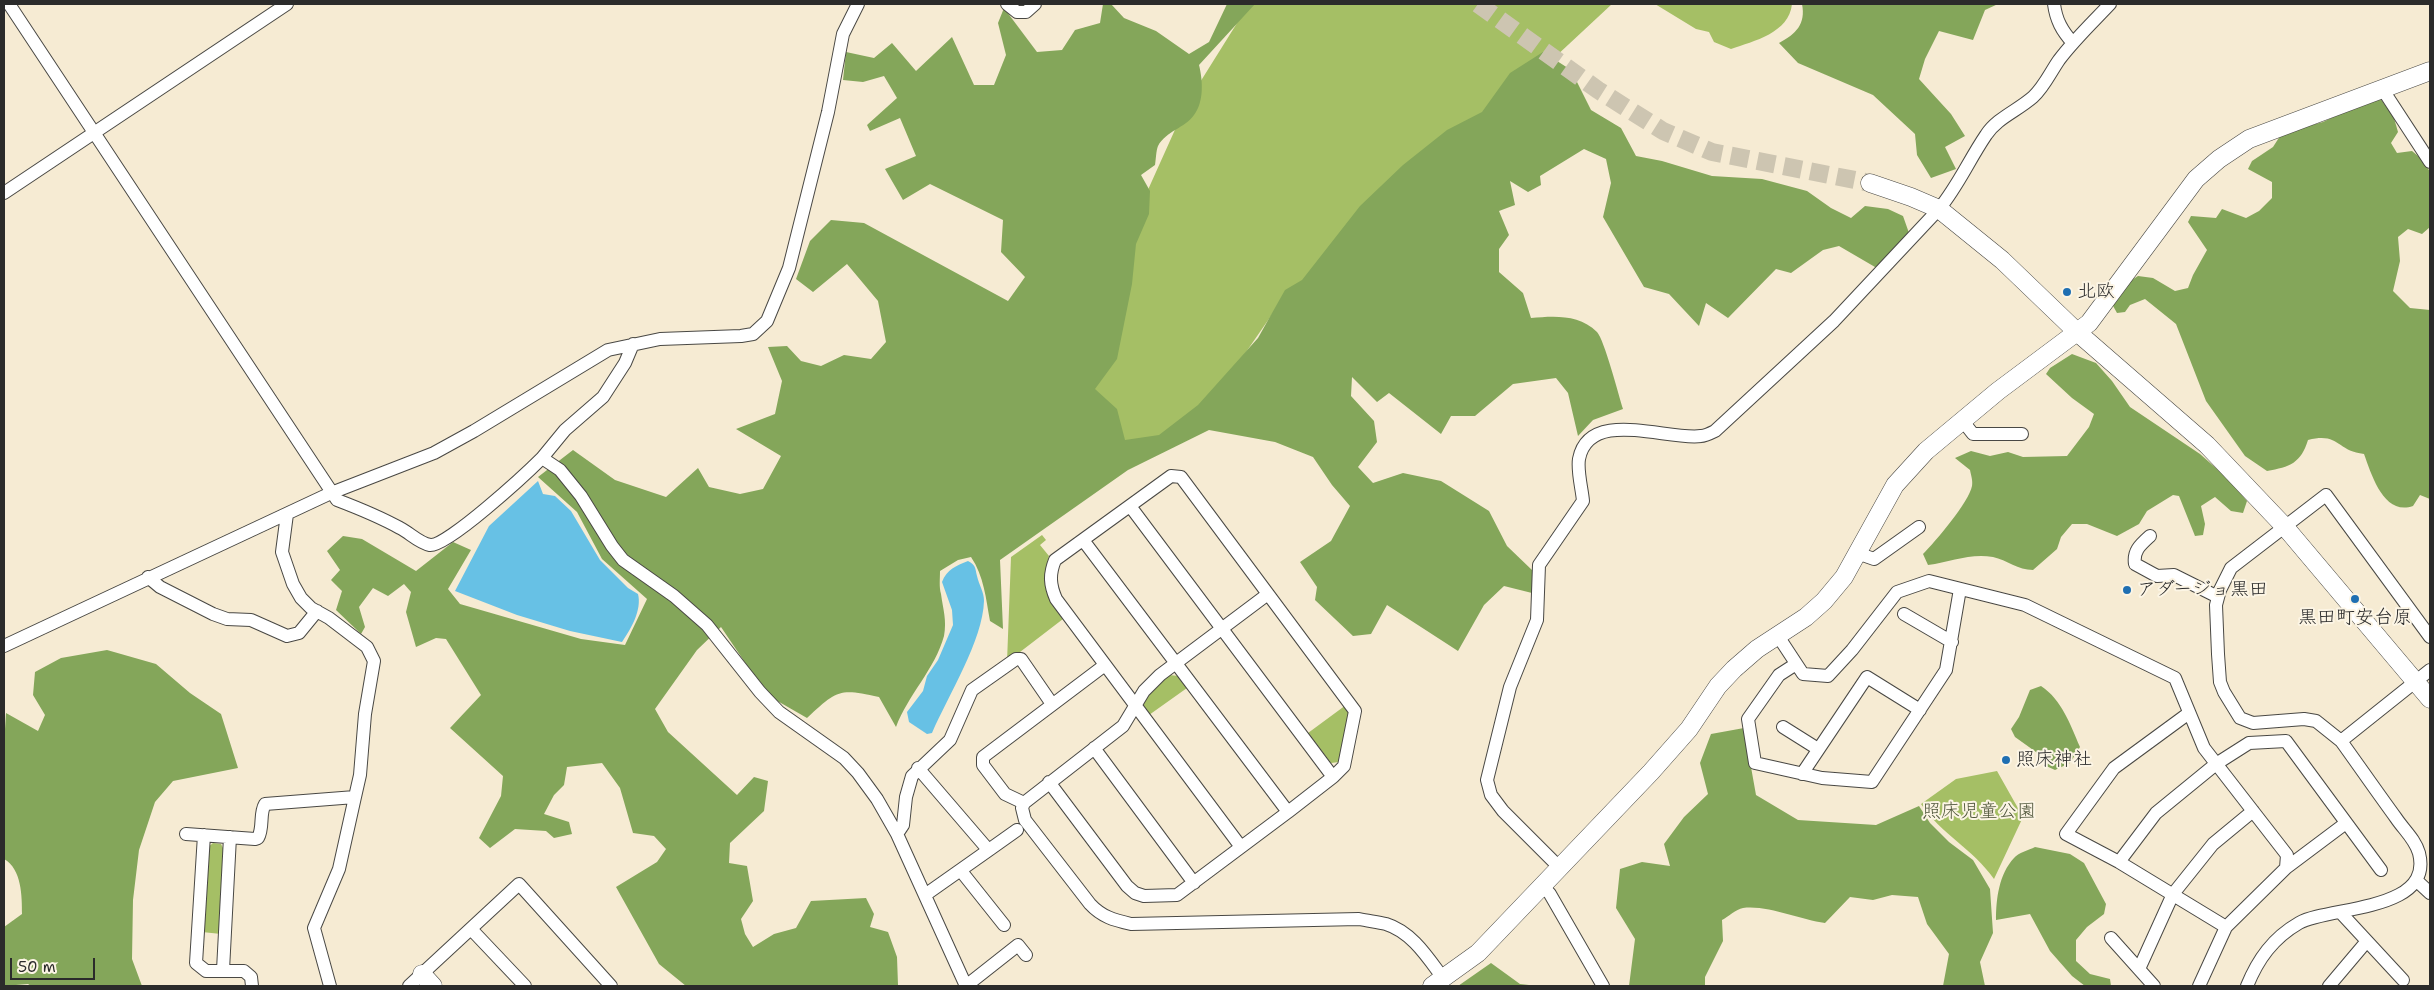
<!DOCTYPE html>
<html>
<head>
<meta charset="utf-8">
<style>
	body { margin:0 }
	#map { position:relative; width:2434px; height:990px; overflow:hidden; background:#f6ebd3; font-family:"Shantell Sans",sans-serif }
	canvas { display:block }
	.frame { position:absolute; inset:0; border:5px solid #2b2b2b; pointer-events:none }
	.scale { position:absolute; left:10px; top:958px; width:85px; height:22px; box-sizing:border-box; border:2px solid #2b2b2b; border-top:0; padding-left:6px; font-size:15px; line-height:18px; white-space:nowrap; color:#2b2b2b; -webkit-text-stroke:4px #fcf5e5; paint-order:stroke }
</style>
</head>
<body>
<div id="map">
<canvas width="2434" height="990"></canvas>
<div class="frame"></div>
<div class="scale">50 m</div>
</div>
<script>
const context = document.querySelector('canvas').getContext('2d');
context.lineJoin = 'round';
function paint(path, color) { context.fillStyle = color; context.fill(path, 'evenodd'); }
function stroke(path, color, width, dash) { context.strokeStyle = color; context.lineWidth = width; context.lineCap = dash ? 'butt' : 'round'; context.setLineDash(dash || []); context.stroke(path); }
function write(font, color, halo, rows, align = 'center') {
  context.font = font + ' "Shantell Sans","Klee One",sans-serif'; context.lineWidth = 4; context.setLineDash([]); context.textBaseline = 'middle'; context.strokeStyle = halo; context.fillStyle = color; for (const [text, x, y, turn = 0] of rows) {
    context.save(); context.translate(x, y); context.rotate((+turn || 0) * Math.PI / 180); context.textAlign = isNaN(turn) ? turn : align; if (halo) context.strokeText(text, 0, 0); context.fillText(text, 0, 0); context.restore();
  }
}
paint(new Path2D(`
	M 1249,4 L 1612,4 L 1409,193 L 1273,313 L 1195,426 L 1150,454 L 1115,439 L 1089,401 L 1138,212 L 1187,103 Z
	M 1655,4 L 1792,4 C 1789,33 1754,41 1731,49 L 1714,42 L 1709,32 L 1696,29 Z
	M 1042,535 L 1046,540 L 1040,545 L 1049,556 C 1041,584 1047,596 1063,619 L 1007,662 L 1011,557 Z
	M 1169,675 L 1179,676 L 1187,688 L 1149,715 L 1144,708 L 1144,699 Z
	M 1346,705 L 1350,711 L 1339,762 L 1331,763 L 1308,733 Z
	M 1997,771 L 2023,817 L 1994,879 C 1973,849 1941,834 1921,804 L 1956,779 Z
	M 213,843 L 221,844 L 223,848 L 221,934 L 202,932 L 207,848 Z`), '#a5bf65');
paint(new Path2D(`
	M 1103,4 L 1111,4 L 1124,18 L 1156,31 L 1189,54 L 1209,42 L 1227,4 L 1255,4 L 1199,65 C 1203,81 1204,102 1194,115 C 1185,128 1166,131 1158,146 C 1156,151 1156,159 1155,165 L 1141,175 L 1150,191 L 1149,214 L 1136,244 L 1132,284 L 1117,359 L 1095,389 L 1117,409 L 1125,440 L 1159,435 L 1198,405 L 1258,338 L 1285,290 L 1302,280 L 1360,206 L 1403,165 L 1447,130 L 1482,112 L 1510,73 L 1543,52 L 1571,70 L 1591,110 L 1621,128 L 1636,156 L 1662,161 L 1712,176 L 1762,179 L 1807,191 L 1831,208 L 1851,218 L 1865,206 L 1888,209 L 1903,216 L 1909,233 L 1883,266 L 1875,267 L 1839,246 L 1823,250 L 1791,273 L 1776,269 L 1728,318 L 1706,303 L 1699,326 L 1669,294 L 1644,287 L 1603,217 L 1611,183 L 1606,159 L 1584,149 L 1540,176 L 1541,185 L 1528,192 L 1510,181 L 1515,205 L 1499,211 L 1509,235 L 1499,249 L 1499,272 L 1523,293 L 1531,318 C 1554,316 1579,314 1597,332 C 1604,339 1619,396 1623,409 L 1593,420 L 1578,436 L 1568,393 L 1556,378 L 1513,384 L 1475,416 L 1451,416 L 1441,434 L 1389,393 L 1377,402 L 1352,377 L 1351,396 L 1374,421 L 1377,442 L 1358,467 L 1373,483 L 1403,473 L 1441,481 L 1489,511 L 1507,546 L 1533,571 L 1532,593 L 1504,586 L 1484,605 L 1458,651 L 1387,605 L 1371,634 L 1353,636 L 1315,600 L 1317,587 L 1300,562 L 1331,541 L 1350,506 L 1332,485 L 1313,457 L 1275,442 L 1209,430 L 1128,470 L 1000,560 L 1003,629 L 990,621 C 986,599 984,576 971,557 L 958,560 L 940,571 C 940,579 939,587 941,594 C 943,609 947,620 944,636 C 935,669 908,695 896,727 L 879,697 C 839,688 837,690 807,718 L 767,695 L 721,627 L 697,650 L 655,709 L 668,732 L 737,795 L 754,777 L 768,781 L 764,811 L 730,843 L 729,863 L 747,866 L 753,901 L 741,919 L 745,934 L 753,947 L 774,934 L 796,928 L 811,901 L 866,898 L 874,914 L 870,927 L 888,932 L 897,957 L 898,985 L 686,986 L 659,964 L 616,887 L 657,862 L 666,849 L 654,836 L 633,833 L 620,788 L 602,763 L 567,767 L 564,785 L 554,795 L 544,814 L 569,822 L 572,834 L 554,838 L 546,831 L 515,829 L 490,848 L 479,838 L 501,796 L 503,776 L 450,728 L 481,695 L 446,639 L 436,638 L 416,647 L 406,612 L 411,592 L 404,584 L 388,596 L 373,588 L 359,607 L 365,627 L 361,634 L 336,610 L 342,591 L 331,580 L 340,570 L 327,551 L 343,536 L 362,539 L 416,571 L 453,542 L 471,550 L 448,589 L 460,604 L 581,639 L 625,645 L 647,599 L 602,559 L 577,512 L 538,477 L 573,450 L 615,480 L 666,497 L 698,468 L 709,487 L 740,494 L 763,489 L 781,456 L 736,429 L 775,414 L 782,381 L 768,347 L 787,346 L 801,361 L 821,366 L 844,355 L 871,359 L 886,342 L 878,301 L 847,264 L 813,292 L 796,279 L 810,241 L 831,220 L 864,223 L 1008,301 L 1025,277 L 1001,252 L 1003,220 L 930,184 L 903,200 L 885,169 L 916,156 L 900,118 L 870,131 L 867,125 L 897,98 L 884,76 L 863,82 L 843,80 L 846,52 L 874,58 L 892,43 L 916,71 L 952,37 L 974,85 L 994,85 L 1006,55 L 998,23 L 1004,8 L 1037,52 L 1062,50 L 1075,30 L 1100,23 Z
	M 1802,4 L 1998,4 L 1985,10 L 1973,40 L 1939,31 L 1925,59 L 1919,79 L 1951,114 L 1965,136 L 1945,147 L 1956,169 L 1931,178 L 1917,155 L 1915,134 L 1873,95 L 1798,63 L 1779,43 C 1796,34 1806,24 1802,4 Z
	M 2380,98 L 2394,118 L 2398,132 L 2391,143 L 2397,153 L 2412,151 L 2423,160 L 2430,172 L 2430,227 L 2422,234 L 2408,229 L 2398,237 L 2400,261 L 2393,291 L 2410,308 L 2430,310 L 2430,499 L 2420,495 L 2413,506 C 2384,516 2372,476 2364,454 C 2336,451 2340,432 2308,440 C 2301,463 2290,467 2267,471 L 2245,456 L 2206,401 L 2176,324 L 2145,299 L 2130,305 L 2125,312 L 2117,313 L 2112,304 L 2127,283 L 2138,276 L 2153,278 L 2175,291 L 2188,288 L 2193,275 L 2207,250 L 2188,222 L 2191,216 L 2216,218 L 2222,209 L 2246,218 L 2259,211 L 2272,198 L 2272,182 L 2248,169 L 2252,161 L 2273,147 L 2282,133 L 2323,122 L 2343,112 Z
	M 2072,354 L 2096,363 L 2112,381 L 2130,407 L 2200,454 L 2226,477 L 2247,501 L 2243,513 L 2231,511 L 2215,497 L 2201,506 L 2205,524 L 2203,535 L 2195,536 L 2179,496 L 2173,495 L 2147,511 L 2139,524 L 2117,536 L 2087,524 L 2072,524 L 2061,537 L 2057,549 L 2033,570 C 2018,570 2007,560 1993,557 C 1970,553 1951,562 1928,565 L 1923,554 C 1935,542 1969,502 1972,486 C 1973,481 1971,475 1970,470 L 1955,458 L 1971,451 L 1990,456 L 2008,452 L 2023,457 L 2067,456 L 2089,427 L 2094,414 L 2072,398 L 2046,374 L 2050,368 Z
	M 107,650 L 156,664 L 190,693 L 221,714 L 238,768 L 173,781 L 155,802 L 139,850 L 133,900 L 132,959 L 142,986 L 31,986 L 28,984 L 4,986 L 4,927 L 22,914 C 22,897 22,869 4,859 L 4,745 L 6,713 L 38,731 L 45,715 L 33,695 L 35,672 L 61,658 Z
	M 2041,686 C 2062,700 2070,724 2080,747 L 2070,763 L 2055,770 L 2044,765 L 2036,752 L 2015,737 L 2011,729 L 2019,717 L 2030,690 Z
	M 1744,728 L 1756,795 L 1798,820 L 1876,825 L 1919,806 L 1930,823 L 1949,842 L 1973,860 L 1990,889 L 1993,933 L 1980,962 L 1985,986 L 1943,986 L 1949,954 L 1927,924 L 1918,897 L 1892,895 L 1873,900 L 1850,897 L 1825,923 C 1800,920 1769,905 1743,908 C 1736,909 1728,917 1722,920 L 1723,941 L 1705,977 L 1705,986 L 1629,986 L 1635,939 L 1616,908 L 1620,869 L 1642,862 L 1670,866 L 1664,844 L 1684,817 L 1708,794 L 1700,763 L 1711,734 Z
	M 2035,847 L 2070,854 L 2084,863 L 2106,904 L 2104,914 L 2087,927 L 2076,940 L 2076,961 L 2090,974 L 2110,979 L 2111,986 L 2085,986 L 2072,976 L 2050,951 L 2030,914 L 1996,920 C 1996,899 1999,874 2014,858 C 2018,853 2029,850 2035,847 Z
	M 1491,963 L 1520,984 L 1538,986 L 1458,986 Z`), '#84a65a');
paint(new Path2D(`
	M 538,481 L 543,494 L 555,496 L 571,511 L 600,560 L 628,588 L 638,594 C 642,610 631,629 622,642 L 570,631 L 517,615 L 455,591 L 489,526 Z
	M 968,561 C 976,565 975,568 977,576 C 979,585 984,592 984,601 C 983,640 948,696 932,733 L 927,734 L 909,722 L 907,712 L 923,691 L 927,676 L 938,660 L 953,625 L 952,610 L 942,582 C 947,569 956,566 968,561 Z`), '#67c1e5');
stroke(new Path2D(`
	M 1478,4 L 1598,90 L 1663,131 L 1712,152 L 1870,183`), '#cdc5b1', 18, [18, 9]);
const street = new Path2D(`
	M 9,4 L 337,500 C 358,508 380,517 400,528 C 410,533 419,543 430,545 C 447,547 527,473 542,458
	M 1007,4 L 1017,12 L 1026,12 L 1035,4
	M 2054,4 C 2056,20 2062,31 2073,43
	M 2383,90 L 2430,162
	M 4,193 L 287,4
	M 633,344 L 625,363 L 603,397 L 565,430 L 542,458 L 560,470 L 581,496 L 612,546 L 623,560 L 674,596 L 707,625 L 760,692 L 779,712 L 844,758 L 858,773 L 877,799 L 897,834 L 966,986
	M 1962,420 L 1973,434 L 2022,434
	M 1130,506 L 1333,777 L 1344,766 L 1355,711 L 1268,594 L 1160,675 L 1144,691 L 1123,726 L 1024,803 L 1022,808 L 1025,820 L 1090,904 C 1102,917 1114,920 1131,924 L 1359,919 C 1368,921 1378,922 1386,924 C 1412,932 1428,958 1443,978
	M 287,514 L 282,552 L 293,584 L 301,598 L 311,608 L 329,618 L 367,647 L 374,661 L 365,714 L 360,775 L 355,797 L 339,869 L 314,928 L 330,986
	M 2150,536 C 2140,545 2133,551 2135,564 L 2157,576 L 2174,575 L 2218,597
	M 1083,540 L 1288,812 L 1333,777
	M 1857,553 L 1874,559 L 1919,527
	M 148,577 L 160,587 L 213,614 L 227,619 L 251,620 L 287,636 L 299,633 L 317,611
	M 1904,614 L 1952,642
	M 1778,636 L 1803,674 L 1828,676 L 1852,650 L 1897,592 L 1929,581 L 2025,605 L 2175,678 L 2204,748 L 2287,855 L 2286,868 L 2226,927 L 2199,986
	M 4,646 L 331,493 L 434,453 L 474,431 L 608,350 L 660,339 L 741,336 L 753,334 L 767,321 L 789,268 L 828,112 L 843,34 L 858,4
	M 1796,664 L 1779,675 L 1748,719 L 1755,763 L 1822,778 L 1872,782 L 1946,670 L 1960,589
	M 2189,713 L 2114,768 L 2066,834 L 2119,862 L 2226,927
	M 1783,727 L 1818,749
	M 2341,741 L 2430,670
	M 1094,748 L 1194,883
	M 918,768 L 985,846 L 986,852 L 925,895
	M 1802,774 L 1867,677 L 1920,710
	M 1049,782 L 1127,886 L 1135,893 L 1144,896 L 1177,895 L 1288,812
	M 1024,803 L 1005,794 L 983,765 L 983,757 L 1105,665
	M 186,834 L 255,839 L 258,838 C 264,827 259,814 265,804 L 355,797
	M 897,834 L 903,825 L 906,797 L 912,776 L 950,740 L 972,690 L 1016,659 L 1021,659 L 1052,704
	M 204,835 L 196,963 L 206,971 L 244,971 L 251,977 L 252,986
	M 1241,847 L 1056,599 C 1050,585 1049,575 1055,560 L 1171,476 L 1181,477 L 1268,594
	M 986,852 L 1017,830
	M 2119,862 L 2156,813 L 2216,764 L 2249,743 L 2286,741 L 2381,870
	M 1559,867 L 1503,811 L 1491,795 L 1487,780 L 1510,687 L 1537,620 L 1539,565 L 1583,501 C 1582,489 1577,471 1579,459 C 1589,407 1668,441 1701,436 C 1705,436 1711,433 1715,431 L 1834,321 L 1939,209 C 1958,186 1969,160 1986,135 C 1997,118 2017,111 2033,97 C 2044,87 2050,73 2059,60 C 2074,40 2093,22 2110,4
	M 2286,868 L 2346,823
	M 961,871 L 1004,925
	M 2416,880 L 2430,893
	M 1542,885 L 1550,894 L 1603,986
	M 2341,913 L 2403,980
	M 471,929 L 525,986
	M 2111,938 L 2154,986
	M 2139,969 L 2173,894 L 2213,844 L 2253,811
	M 223,970 L 230,837
	M 409,986 L 519,884 L 611,986
	M 966,986 L 1018,945 L 1026,955
	M 2247,986 C 2258,959 2273,938 2299,923 C 2329,906 2434,912 2419,853 C 2415,839 2404,830 2396,818 C 2377,792 2359,766 2341,741 L 2316,721 L 2304,719 L 2253,723 L 2240,718 L 2224,692 L 2220,682 L 2218,654 L 2216,605 L 2220,590 L 2231,568 L 2326,495 L 2430,637
	M 2329,986 L 2367,941`);
const secondary = new Path2D(`
	M 1870,183 L 1911,197 L 1939,209 L 2002,260 L 2077,332 L 2207,445 L 2285,527 L 2430,699
	M 422,974 L 433,986
	M 1432,986 L 1478,953 L 1651,772 L 1689,729 L 1718,686 L 1734,669 L 1757,649 L 1806,617 L 1824,601 L 1844,577 L 1895,485 L 1926,451 L 1998,391 L 2089,323 L 2196,179 L 2219,159 L 2249,139 L 2430,71`);
stroke(street, '#494844', 14);
stroke(secondary, '#494844', 19);
stroke(street, '#fff', 12);
stroke(secondary, '#fff', 18);
for (const [x, y, r, color] of [
	[2067,292,5,"#1f6fb2"],
	[2127,590,5,"#1f6fb2"],
	[2355,599,5,"#1f6fb2"],
	[2006,760,5,"#1f6fb2"]
]) { const dot = new Path2D(); dot.arc(x, y, r, 0, 2 * Math.PI); context.fillStyle = color; context.fill(dot); stroke(dot, '#fcf5e5', 2); }
write('19px', '#2b2b2b', '#fcf5e5', [
	["北欧",2077,292],
	["アダージョ黒田",2137,590],
	["黒田町安台原",2355,618,"center"],
	["照床神社",2016,760]
], 'left');
write('19px', '#50573c', '#fcf5e5', [
	["照床児童公園",1979,812]
]);
</script>
</body>
</html>
